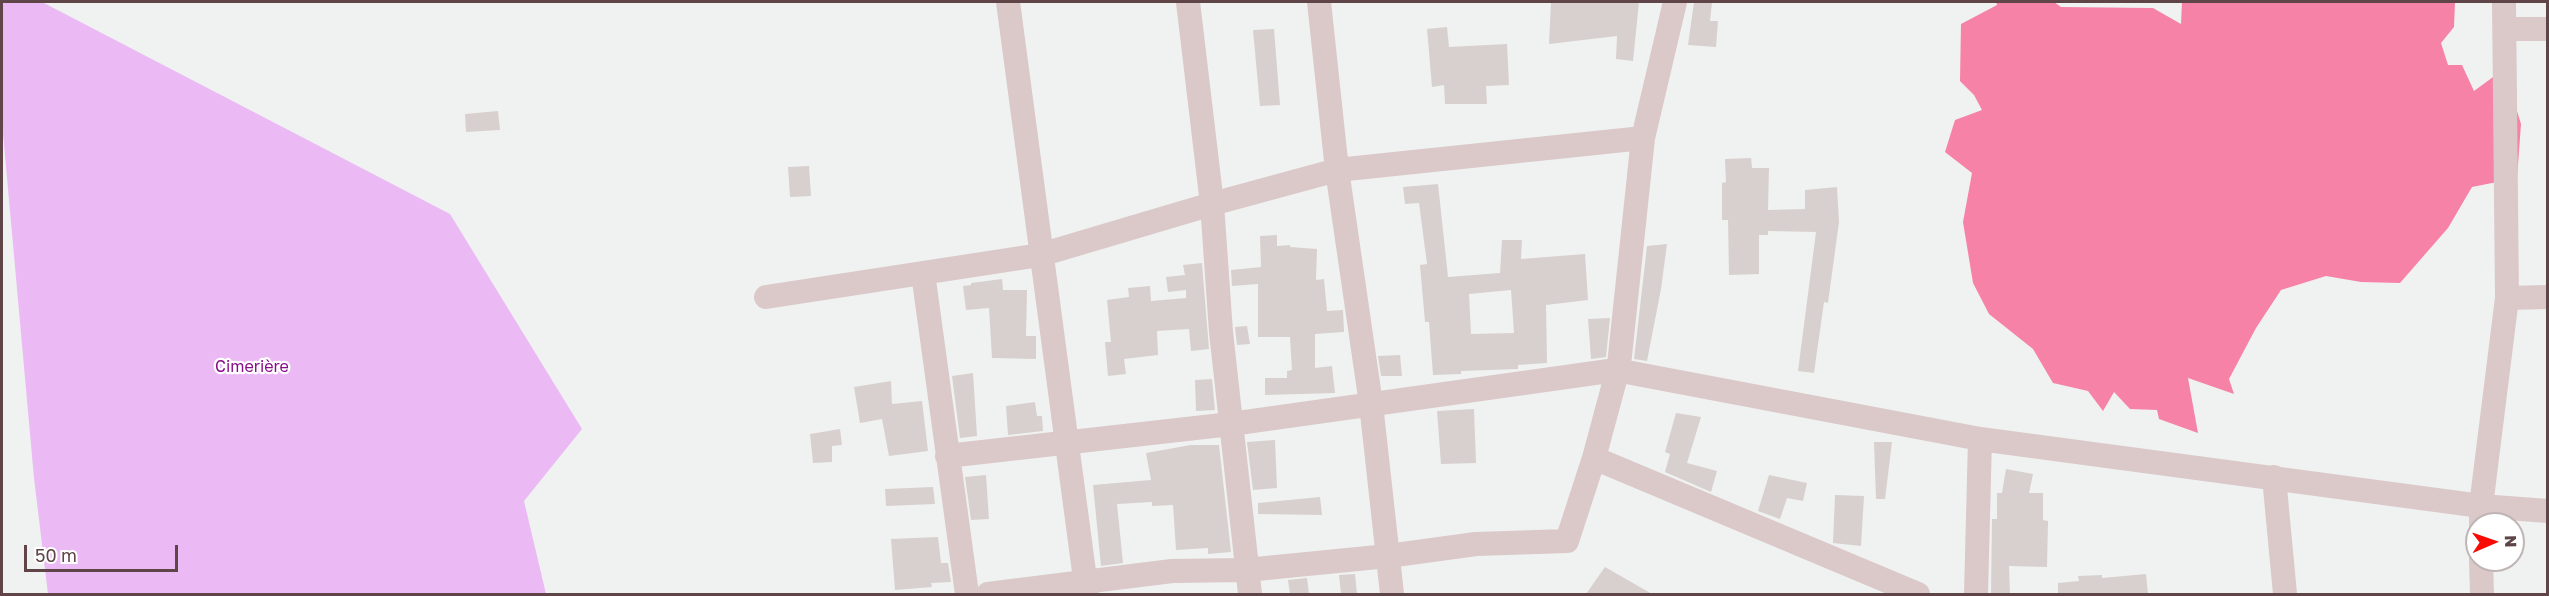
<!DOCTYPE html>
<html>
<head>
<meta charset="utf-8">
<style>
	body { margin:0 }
	#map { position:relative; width:2549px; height:596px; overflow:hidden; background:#eff2f1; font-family:"Golos Text",sans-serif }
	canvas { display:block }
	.frame { position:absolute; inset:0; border:3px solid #5f4547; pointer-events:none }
	.north { position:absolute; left:2465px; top:512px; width:60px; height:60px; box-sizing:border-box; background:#fff; border:2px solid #bfb5b5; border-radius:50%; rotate:88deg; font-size:16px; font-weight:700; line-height:24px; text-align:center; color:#5f4547 }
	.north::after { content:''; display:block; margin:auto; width:21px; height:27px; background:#f70b04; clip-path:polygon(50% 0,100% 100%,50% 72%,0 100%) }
	.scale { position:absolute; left:24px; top:545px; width:154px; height:27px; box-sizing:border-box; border:3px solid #5f4547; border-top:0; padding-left:8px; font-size:18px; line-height:21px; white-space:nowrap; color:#5f4547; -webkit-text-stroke:4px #fff; paint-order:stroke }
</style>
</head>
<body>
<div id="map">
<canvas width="2549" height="596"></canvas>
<div class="frame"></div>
<div class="north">N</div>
<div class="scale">50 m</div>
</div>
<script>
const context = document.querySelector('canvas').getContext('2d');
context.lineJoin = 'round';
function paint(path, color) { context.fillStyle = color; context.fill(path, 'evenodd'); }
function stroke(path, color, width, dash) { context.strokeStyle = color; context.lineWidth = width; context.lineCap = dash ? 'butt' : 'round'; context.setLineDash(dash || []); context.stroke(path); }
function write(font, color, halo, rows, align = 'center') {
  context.font = font + ' "Golos Text",sans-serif'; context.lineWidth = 4.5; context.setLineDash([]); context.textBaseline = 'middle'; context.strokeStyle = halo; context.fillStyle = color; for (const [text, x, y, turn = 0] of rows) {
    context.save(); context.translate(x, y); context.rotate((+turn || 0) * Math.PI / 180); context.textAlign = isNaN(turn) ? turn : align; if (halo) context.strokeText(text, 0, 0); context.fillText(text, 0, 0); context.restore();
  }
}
paint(new Path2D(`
	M 2,2 L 42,2 L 450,214 L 582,429 L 524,501 L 546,594 L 48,594 L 34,478 L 2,122 Z`), '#ebb9f4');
paint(new Path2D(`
	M 1996,2 L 2054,2 L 2061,7 L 2153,8 L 2181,24 L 2182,2 L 2455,2 L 2454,27 L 2441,43 L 2448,65 L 2462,65 L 2474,91 L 2504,69 L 2521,124 L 2517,178 L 2472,187 L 2448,228 L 2400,283 L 2361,282 L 2326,276 L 2281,290 L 2256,328 L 2229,379 L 2234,394 L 2188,378 L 2198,433 L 2159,419 L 2157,410 L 2130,409 L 2114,392 L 2103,411 L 2088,391 L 2053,383 L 2033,349 L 1989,314 L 1973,283 L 1963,222 L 1972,173 L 1945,152 L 1955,120 L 1982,110 L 1974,95 L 1960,81 L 1961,24 L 1997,5 Z`), '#f682a8');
paint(new Path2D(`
	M 1551,2 L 1639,2 L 1633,61 L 1616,59 L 1617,36 L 1549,44 Z
	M 1694,2 L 1712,2 L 1710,21 L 1718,21 L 1716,47 L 1688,45 Z
	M 1447,27 L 1449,47 L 1507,44 L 1509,85 L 1486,86 L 1487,104 L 1445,104 L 1444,85 L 1432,87 L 1427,29 Z
	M 1274,29 L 1280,105 L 1260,106 L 1253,30 Z
	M 498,111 L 500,130 L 466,132 L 465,114 Z
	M 1751,158 L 1752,168 L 1769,168 L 1768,210 L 1805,209 L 1805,190 L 1837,187 L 1839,222 L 1828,303 L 1824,302 L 1814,373 L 1798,371 L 1816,232 L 1768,231 L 1768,235 L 1759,235 L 1759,274 L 1729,275 L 1728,220 L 1722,220 L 1722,183 L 1726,182 L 1725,159 Z
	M 809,166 L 811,196 L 790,197 L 788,167 Z
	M 1438,184 L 1448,277 L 1500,273 L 1502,240 L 1522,240 L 1521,259 L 1585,254 L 1588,300 L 1546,305 L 1547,363 L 1518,365 L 1518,369 L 1461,371 L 1461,374 L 1433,375 L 1429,322 L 1425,322 L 1420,265 L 1427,264 L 1419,203 L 1405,204 L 1403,187 ZM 1511,290 L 1514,333 L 1471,334 L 1469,294 Z
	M 1277,235 L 1277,246 L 1290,245 L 1290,247 L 1317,249 L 1316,280 L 1324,279 L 1327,311 L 1343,310 L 1344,332 L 1315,334 L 1315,368 L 1332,366 L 1335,393 L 1265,395 L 1265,378 L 1287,378 L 1287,371 L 1292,370 L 1290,337 L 1258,337 L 1258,284 L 1232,286 L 1231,270 L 1261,267 L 1260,236 Z
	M 1667,244 L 1661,289 L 1647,361 L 1634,359 L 1647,246 Z
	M 1202,263 L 1209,349 L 1191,351 L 1189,329 L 1157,331 L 1158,355 L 1124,359 L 1126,374 L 1108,376 L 1105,342 L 1111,342 L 1107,300 L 1129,297 L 1128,288 L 1150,286 L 1151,301 L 1186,298 L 1186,290 L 1168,292 L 1166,277 L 1185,275 L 1183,265 Z
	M 1002,279 L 1003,290 L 1027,290 L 1026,336 L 1036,336 L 1036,359 L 992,358 L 989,308 L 966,310 L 963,286 L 971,285 L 971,283 Z
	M 1610,318 L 1606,357 L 1591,359 L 1588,319 Z
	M 1247,326 L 1250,344 L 1237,345 L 1235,327 Z
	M 1400,355 L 1402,376 L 1381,376 L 1378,356 Z
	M 973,373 L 977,436 L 960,438 L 952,376 Z
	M 1212,379 L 1215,410 L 1196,411 L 1195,380 Z
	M 891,381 L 892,404 L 922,401 L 928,451 L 889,456 L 882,419 L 860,423 L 854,387 Z
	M 1035,402 L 1037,416 L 1042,416 L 1043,431 L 1008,435 L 1006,406 Z
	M 1474,409 L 1476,463 L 1441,464 L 1437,411 Z
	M 1676,413 L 1701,417 L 1687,463 L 1717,471 L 1711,492 L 1665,472 L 1670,454 L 1665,452 Z
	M 840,429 L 842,445 L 832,446 L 832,462 L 813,463 L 810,434 Z
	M 1275,440 L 1277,488 L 1253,490 L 1247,442 Z
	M 1874,442 L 1892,442 L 1885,499 L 1876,499 Z
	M 1191,445 L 1219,445 L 1231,552 L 1208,554 L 1208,548 L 1176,550 L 1173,505 L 1152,506 L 1152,502 L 1117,504 L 1123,563 L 1101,566 L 1093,485 L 1151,480 L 1146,453 Z
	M 2006,469 L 2033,474 L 2029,493 L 2043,493 L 2043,520 L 2048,521 L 2047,567 L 2009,566 L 2010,594 L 1991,594 L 1992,519 L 1997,519 L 1997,493 L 2002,493 Z
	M 986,475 L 989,519 L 971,520 L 965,477 Z
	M 1769,475 L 1807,483 L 1803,501 L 1787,498 L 1780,519 L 1758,511 Z
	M 933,487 L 935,504 L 886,506 L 885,489 Z
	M 1835,495 L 1864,496 L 1861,546 L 1833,543 Z
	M 1320,497 L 1322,515 L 1258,514 L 1258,503 Z
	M 938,537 L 941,563 L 948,563 L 951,582 L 931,583 L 932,587 L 895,590 L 891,539 Z
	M 1605,567 L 1652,594 L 1586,594 Z
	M 1355,574 L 1357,594 L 1341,594 L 1339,575 Z
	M 2146,574 L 2148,594 L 2058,594 L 2058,583 L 2079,581 L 2078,576 L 2102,575 L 2102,578 Z
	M 1307,578 L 1309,594 L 1290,594 L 1288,580 Z`), '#d8d0ce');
stroke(new Path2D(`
	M 1008,2 L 1087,594
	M 1188,2 L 1212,204 L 1221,332 L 1250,594
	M 1319,2 L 1337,170 L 1371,404 L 1392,594
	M 2505,29 L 2548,29
	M 923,273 L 967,594
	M 766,297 L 1040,255 L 1212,204 L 1337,170 L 1643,138
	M 2507,298 L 2548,297
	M 947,456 L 1231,424 L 1616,370 L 1980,439 L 2481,506 L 2548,511
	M 1594,458 L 1918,594
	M 2274,477 L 2285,594
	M 2481,524 L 2481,506 L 2507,298 L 2504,2
	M 2481,560 L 2482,594
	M 988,594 L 1172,571 L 1246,570 L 1388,556 L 1476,544 L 1567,541 L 1594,458 L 1619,365 L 1643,138 L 1675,2
	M 1976,594 L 1980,439`), '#dbc8c9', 24);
write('16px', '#860c8a', '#fff', [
	["Cimerière",252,367]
]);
</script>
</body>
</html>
